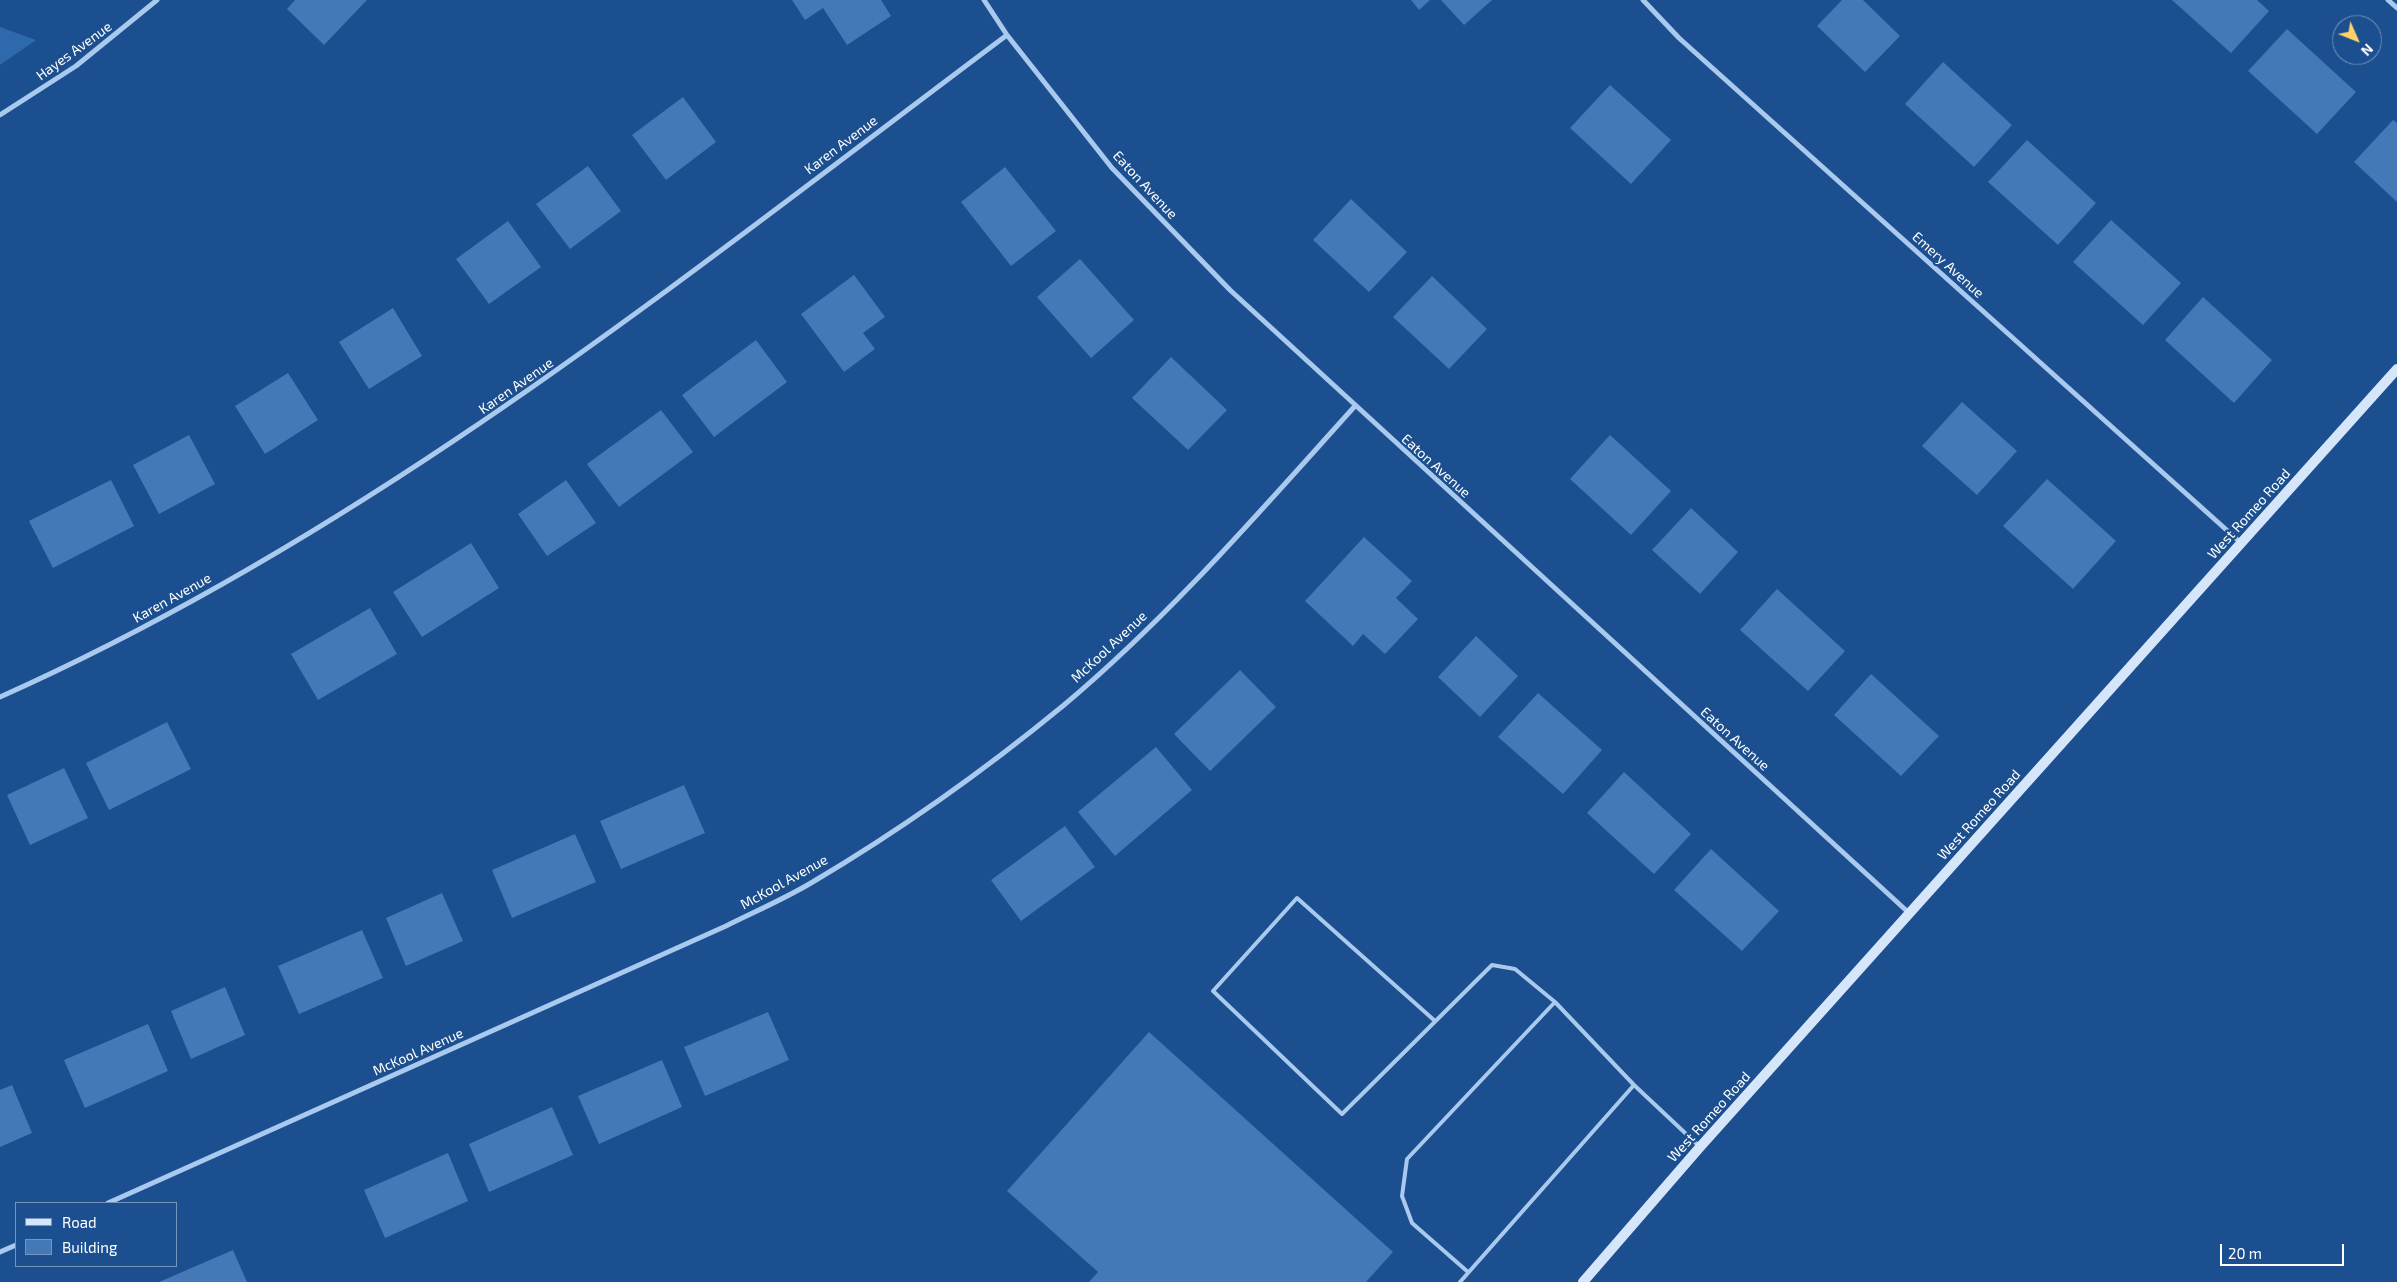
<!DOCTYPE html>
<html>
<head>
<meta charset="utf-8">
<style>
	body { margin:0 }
	#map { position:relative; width:2397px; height:1282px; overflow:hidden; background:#1b4f8f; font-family:"Exo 2",sans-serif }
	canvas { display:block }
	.legend { position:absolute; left:15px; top:1202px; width:162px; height:65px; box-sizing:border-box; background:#1b4f8f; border:1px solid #7695bc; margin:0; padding:6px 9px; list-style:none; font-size:15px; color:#fff }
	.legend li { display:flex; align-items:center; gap:10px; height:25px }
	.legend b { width:25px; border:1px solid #7695bc }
	.north { position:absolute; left:2332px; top:15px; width:50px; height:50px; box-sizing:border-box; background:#1b4f8f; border:1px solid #7695bc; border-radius:50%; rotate:134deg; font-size:14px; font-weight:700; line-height:20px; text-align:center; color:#fff }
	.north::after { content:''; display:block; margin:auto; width:18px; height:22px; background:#ffd166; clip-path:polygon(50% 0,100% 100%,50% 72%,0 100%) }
	.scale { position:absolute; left:2220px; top:1244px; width:124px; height:22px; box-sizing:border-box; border:2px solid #fff; border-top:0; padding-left:6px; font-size:15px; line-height:18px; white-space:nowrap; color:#fff; -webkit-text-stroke:4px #1b4f8f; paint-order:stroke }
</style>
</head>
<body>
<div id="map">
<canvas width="2397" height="1282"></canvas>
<ul class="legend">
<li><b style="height:6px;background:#d6e6fa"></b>Road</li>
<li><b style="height:14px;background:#4478b7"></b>Building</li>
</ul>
<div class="north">N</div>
<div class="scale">20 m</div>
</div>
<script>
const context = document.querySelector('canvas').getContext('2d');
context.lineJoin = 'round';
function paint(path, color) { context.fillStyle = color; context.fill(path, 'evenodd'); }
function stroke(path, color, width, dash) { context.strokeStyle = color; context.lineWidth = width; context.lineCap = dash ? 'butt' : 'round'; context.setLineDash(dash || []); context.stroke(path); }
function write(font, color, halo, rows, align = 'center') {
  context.font = font + ' "Exo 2",sans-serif'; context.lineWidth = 4.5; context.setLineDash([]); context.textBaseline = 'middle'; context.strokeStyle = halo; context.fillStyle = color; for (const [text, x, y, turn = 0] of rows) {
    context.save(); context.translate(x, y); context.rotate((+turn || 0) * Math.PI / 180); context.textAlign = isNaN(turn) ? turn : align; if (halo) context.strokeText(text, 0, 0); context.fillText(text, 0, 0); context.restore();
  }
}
paint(new Path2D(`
	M 0,27 L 36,40 L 0,65 Z`), '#2e69ad');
paint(new Path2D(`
	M 295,0 L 367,0 L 324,45 L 287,9 Z
	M 792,0 L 881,0 L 891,16 L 847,45 L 823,8 L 805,20 Z
	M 1411,0 L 1430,0 L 1419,10 Z
	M 1441,0 L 1492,0 L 1464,25 Z
	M 1842,0 L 1863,0 L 1900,36 L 1865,72 L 1817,26 Z
	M 2172,0 L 2257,0 L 2269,11 L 2231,53 Z
	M 2287,29 L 2356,92 L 2317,134 L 2248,71 Z
	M 1943,62 L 2012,125 L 1974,167 L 1905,104 Z
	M 1610,85 L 1671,140 L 1631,184 L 1570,128 Z
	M 683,97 L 716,142 L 666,180 L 632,135 Z
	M 2393,120 L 2397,123 L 2397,202 L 2354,162 Z
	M 2027,140 L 2096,203 L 2058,245 L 1988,182 Z
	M 588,166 L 621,211 L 570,249 L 536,204 Z
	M 1005,167 L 1056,231 L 1011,266 L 961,202 Z
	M 1351,199 L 1407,252 L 1369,292 L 1313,240 Z
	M 2111,220 L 2181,283 L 2143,325 L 2073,262 Z
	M 508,221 L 541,267 L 489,304 L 456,259 Z
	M 1080,259 L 1134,320 L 1091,358 L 1037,297 Z
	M 854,275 L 885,317 L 863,333 L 875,349 L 844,372 L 801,314 Z
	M 1432,276 L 1487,329 L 1449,369 L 1393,317 Z
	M 2203,297 L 2272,360 L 2234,403 L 2165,340 Z
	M 393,308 L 422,356 L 369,389 L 339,342 Z
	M 756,340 L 787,382 L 714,437 L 682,395 Z
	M 1171,357 L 1227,410 L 1188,450 L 1132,398 Z
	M 288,373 L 318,420 L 265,454 L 235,406 Z
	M 1962,402 L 2017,451 L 1977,495 L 1922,446 Z
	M 661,410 L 693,452 L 619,507 L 587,464 Z
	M 189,435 L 215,484 L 159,514 L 133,465 Z
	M 1610,435 L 1671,491 L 1631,535 L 1570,479 Z
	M 2047,479 L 2116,541 L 2073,589 L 2003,526 Z
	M 111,480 L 134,526 L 53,568 L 29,521 Z
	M 566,480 L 596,523 L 547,556 L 518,514 Z
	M 1691,508 L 1738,552 L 1700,594 L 1652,550 Z
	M 1364,537 L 1412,581 L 1396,598 L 1418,619 L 1385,654 L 1363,634 L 1353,646 L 1305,601 Z
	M 471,543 L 499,588 L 422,637 L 393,592 Z
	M 1777,589 L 1845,651 L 1808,691 L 1740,630 Z
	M 370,608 L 397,654 L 318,700 L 291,654 Z
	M 1476,636 L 1518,676 L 1480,717 L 1438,677 Z
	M 1240,670 L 1276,707 L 1210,771 L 1174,734 Z
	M 1871,674 L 1939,736 L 1901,776 L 1834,715 Z
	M 1538,693 L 1602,750 L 1563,794 L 1498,737 Z
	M 167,722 L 191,769 L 109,810 L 86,763 Z
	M 1156,747 L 1192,790 L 1115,856 L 1078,812 Z
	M 64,768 L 88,818 L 30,845 L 7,795 Z
	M 1624,772 L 1691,834 L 1654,874 L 1587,813 Z
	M 684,785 L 705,833 L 621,869 L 600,821 Z
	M 1065,826 L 1095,867 L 1021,921 L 991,880 Z
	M 575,834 L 596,882 L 512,918 L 492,870 Z
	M 1711,849 L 1779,911 L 1742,951 L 1674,890 Z
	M 442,893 L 463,941 L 406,966 L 386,918 Z
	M 362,930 L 383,978 L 299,1014 L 278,966 Z
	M 225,987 L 245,1035 L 191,1059 L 171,1011 Z
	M 768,1012 L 789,1060 L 705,1096 L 684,1047 Z
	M 148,1024 L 168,1071 L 85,1108 L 64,1060 Z
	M 1149,1032 L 1393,1252 L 1366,1282 L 1089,1282 L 1098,1272 L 1007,1191 Z
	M 662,1060 L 682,1107 L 599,1144 L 578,1096 Z
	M 12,1085 L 32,1133 L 0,1147 L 0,1090 Z
	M 552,1107 L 573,1155 L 489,1192 L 469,1144 Z
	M 448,1153 L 468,1201 L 385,1238 L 364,1190 Z
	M 233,1250 L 247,1282 L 159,1282 Z`), '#4478b7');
stroke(new Path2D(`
	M 1435,1021 L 1297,898 L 1213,991 L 1342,1114 L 1492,965 L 1515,969 L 1555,1002 L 1634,1085 L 1700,1147
	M 1468,1272 L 1412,1223 L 1402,1196 L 1407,1159 L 1555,1002
	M 1460,1282 L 1634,1085`), '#a9c9ee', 4);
stroke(new Path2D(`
	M 984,0 L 1007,35 L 1112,168 L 1230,290 L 1909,913
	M 1643,0 L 1679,38 L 2241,543
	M 2388,0 L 2397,8
	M 0,115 L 76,66 L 157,0
	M 0,697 C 370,532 685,276 1007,35
	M 108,1203 L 726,926 C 754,912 784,899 811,883 C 899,831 985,770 1064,705 C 1170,616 1262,509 1355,406
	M 0,1252 L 16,1245`), '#a9c9ee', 5);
stroke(new Path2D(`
	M 1583,1282 L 1700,1147 L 2397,369`), '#d6e6fa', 10);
write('14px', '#fff', '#1b4f8f', [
	["Hayes Avenue",74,51,-36],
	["Karen Avenue",841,145,-37],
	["Eaton Avenue",1145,185,47],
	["Emery Avenue",1948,265,42],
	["Karen Avenue",516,386,-35],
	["Eaton Avenue",1436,466,42],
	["West Romeo Road",2249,514,-48],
	["Karen Avenue",172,598,-29],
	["McKool Avenue",1109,647,-43],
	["Eaton Avenue",1735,739,42],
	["West Romeo Road",1979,815,-48],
	["McKool Avenue",784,882,-29],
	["McKool Avenue",418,1052,-24],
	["West Romeo Road",1709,1117,-48]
]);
</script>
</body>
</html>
